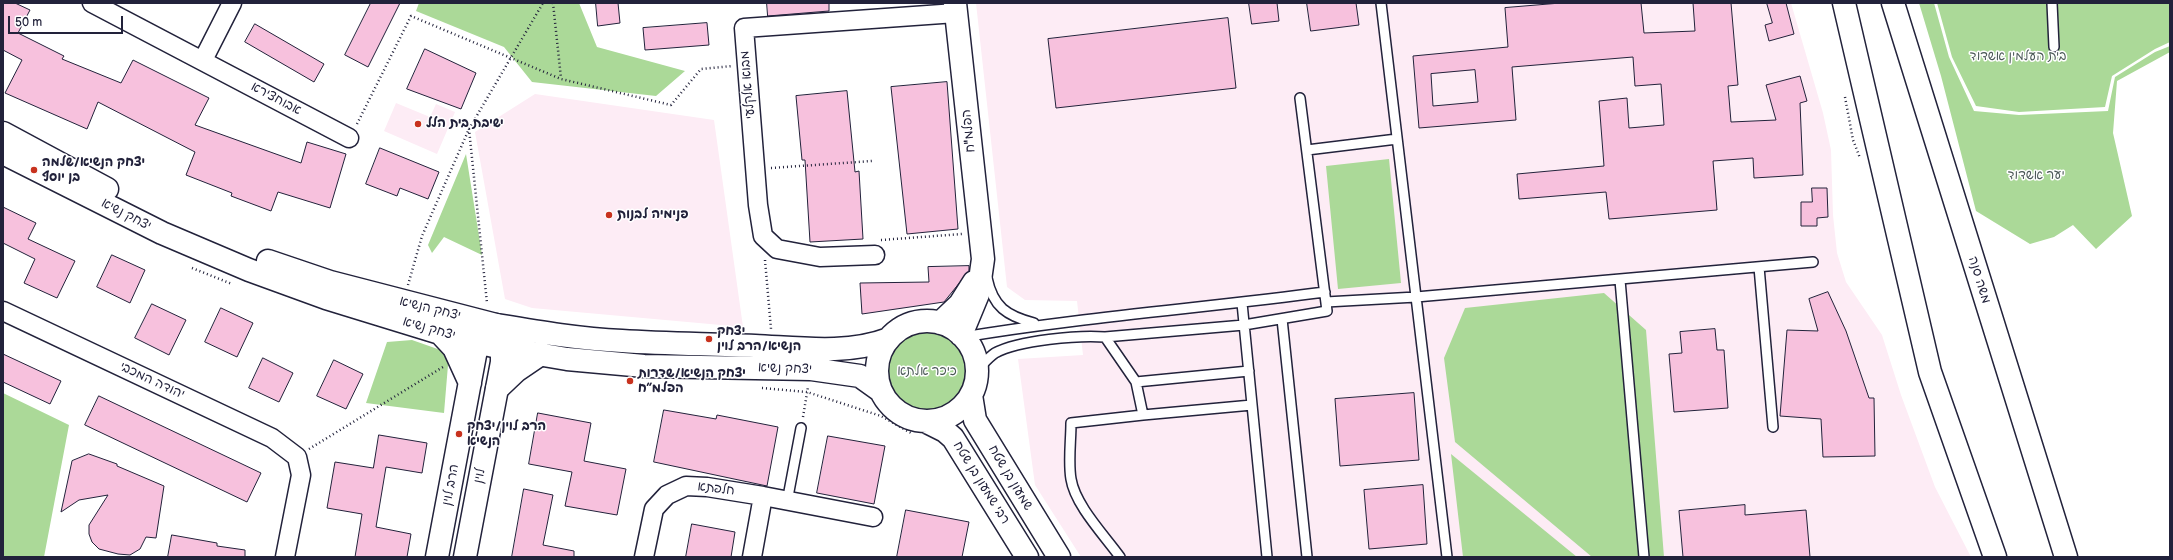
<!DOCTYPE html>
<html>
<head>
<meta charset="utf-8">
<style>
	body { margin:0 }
	#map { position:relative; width:2173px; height:560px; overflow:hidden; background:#fff; font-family:"Balsamiq Sans",sans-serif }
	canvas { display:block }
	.frame { position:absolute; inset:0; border:4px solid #22223b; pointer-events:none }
	.scale { position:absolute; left:8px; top:16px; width:115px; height:18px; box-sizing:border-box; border:2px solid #22223b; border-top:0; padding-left:5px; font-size:12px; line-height:14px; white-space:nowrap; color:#22223b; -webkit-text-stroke:3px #fff; paint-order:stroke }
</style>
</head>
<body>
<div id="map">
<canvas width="2173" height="560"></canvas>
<div class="frame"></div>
<div class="scale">50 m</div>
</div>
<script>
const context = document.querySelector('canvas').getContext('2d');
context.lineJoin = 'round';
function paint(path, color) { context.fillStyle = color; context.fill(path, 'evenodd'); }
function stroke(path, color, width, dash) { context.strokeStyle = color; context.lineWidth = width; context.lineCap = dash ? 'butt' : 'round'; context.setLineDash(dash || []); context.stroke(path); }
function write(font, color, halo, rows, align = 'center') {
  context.font = font + ' "Balsamiq Sans","Playpen Sans Hebrew",sans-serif'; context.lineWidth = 3; context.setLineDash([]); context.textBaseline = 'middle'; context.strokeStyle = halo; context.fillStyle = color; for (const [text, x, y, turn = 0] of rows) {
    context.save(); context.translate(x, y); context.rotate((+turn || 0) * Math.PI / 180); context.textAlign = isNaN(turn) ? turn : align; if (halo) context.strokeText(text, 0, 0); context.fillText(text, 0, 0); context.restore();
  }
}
paint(new Path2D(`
	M 976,3 L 1791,3 L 1823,113 L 1831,150 L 1833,215 L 1837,253 L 1846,282 L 1882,335 L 1901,395 L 1935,487 L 1971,557 L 1081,557 L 1035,485 L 1018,359 L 1083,355 L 1077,301 L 1025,300 L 1007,287 Z
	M 535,94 L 714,120 L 743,327 L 532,308 L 505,299 L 475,132 Z
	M 396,103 L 430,117 L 436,104 L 455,112 L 437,154 L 384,131 Z`), '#fdecf5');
paint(new Path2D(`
	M 419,3 L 579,3 L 597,47 L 685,71 L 656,96 L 532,82 L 504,47 L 416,11 Z
	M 1919,3 L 1934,3 L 1949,57 L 1974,111 L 2019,115 L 2108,111 L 2115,77 L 2155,52 L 2170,46 L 2170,52 L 2117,81 L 2113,133 L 2132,216 L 2096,249 L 2073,225 L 2054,237 L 2030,244 L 1976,211 L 1941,76 Z
	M 1937,3 L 2170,3 L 2170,42 L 2155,49 L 2112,76 L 2105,107 L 2019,112 L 1976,106 L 1952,57 Z
	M 466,154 L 482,255 L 444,237 L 432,253 L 428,245 Z
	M 1389,159 L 1401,283 L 1338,289 L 1326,166 Z
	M 1604,293 L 1646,330 L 1664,557 L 1592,557 L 1455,442 L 1444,358 L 1465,308 Z
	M887 372a40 40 0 1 1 80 0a40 40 0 1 1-80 0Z
	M 412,340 L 449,353 L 444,413 L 366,403 L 387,342 Z
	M 3,393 L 69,425 L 44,557 L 3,557 Z
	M 1451,454 L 1577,557 L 1463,557 Z`), '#abd998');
const building = new Path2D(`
	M 3,3 L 15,3 L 30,10 L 18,33 L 64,56 L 62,59 L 121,83 L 133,60 L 209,98 L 195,125 L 301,163 L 307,142 L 346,154 L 330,208 L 278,192 L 271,211 L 231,196 L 232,193 L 186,175 L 195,152 L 98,102 L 87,129 L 5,93 L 22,60 L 3,50 Z
	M 371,3 L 400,3 L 368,67 L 345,55 Z
	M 596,3 L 618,3 L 620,23 L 598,26 Z
	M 767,3 L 829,3 L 829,11 L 768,16 Z
	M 1249,3 L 1277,3 L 1279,21 L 1252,24 Z
	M 1307,3 L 1356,3 L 1359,25 L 1311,31 Z
	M 1561,3 L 1641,3 L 1644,33 L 1695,31 L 1693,3 L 1731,3 L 1738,85 L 1728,86 L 1731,122 L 1776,120 L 1766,85 L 1800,76 L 1807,101 L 1800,103 L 1803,175 L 1754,178 L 1753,158 L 1713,161 L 1717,210 L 1609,219 L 1606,192 L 1519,199 L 1517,174 L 1604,166 L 1599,101 L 1627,98 L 1629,128 L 1664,125 L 1661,84 L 1635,86 L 1633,57 L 1512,67 L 1516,120 L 1419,128 L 1413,56 L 1508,47 L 1505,8 ZM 1475,70 L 1478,102 L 1433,106 L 1431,74 Z
	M 1767,3 L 1786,3 L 1794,34 L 1769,41 L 1765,25 L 1772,23 Z
	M 1228,18 L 1236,88 L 1056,108 L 1048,39 Z
	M 707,23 L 709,45 L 645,50 L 643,28 Z
	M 255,24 L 324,64 L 314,82 L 245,42 Z
	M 425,49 L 476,73 L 461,109 L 407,89 Z
	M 947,82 L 958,229 L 907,234 L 891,87 Z
	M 847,91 L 855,172 L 859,171 L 863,239 L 810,242 L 805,160 L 802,160 L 796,96 Z
	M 380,148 L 439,172 L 428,199 L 400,188 L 397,196 L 366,184 Z
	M 1812,188 L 1827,188 L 1828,217 L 1817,218 L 1817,226 L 1801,226 L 1801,202 L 1812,202 Z
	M 3,207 L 36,223 L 28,239 L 75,261 L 57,298 L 24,283 L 35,259 L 3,243 Z
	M 112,255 L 145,270 L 130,303 L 97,287 Z
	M 969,266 L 969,271 L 944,302 L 862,314 L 860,283 L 929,282 L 928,267 Z
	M 1828,292 L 1846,331 L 1869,398 L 1874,398 L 1875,456 L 1823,457 L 1821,419 L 1780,416 L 1787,330 L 1818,331 L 1809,299 Z
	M 152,304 L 186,320 L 169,355 L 135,338 Z
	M 221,308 L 253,323 L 237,357 L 205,342 Z
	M 1715,329 L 1717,350 L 1724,350 L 1728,408 L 1674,412 L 1669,354 L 1682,353 L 1680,332 Z
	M 3,354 L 61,381 L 50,404 L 3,382 Z
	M 263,358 L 293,373 L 279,402 L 249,388 Z
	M 334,360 L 363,374 L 346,409 L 317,396 Z
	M 1414,393 L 1419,460 L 1340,466 L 1335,399 Z
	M 99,396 L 261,473 L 247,502 L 85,425 Z
	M 664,410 L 716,419 L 717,415 L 778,427 L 767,486 L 654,462 Z
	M 538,413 L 591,423 L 584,461 L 626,469 L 617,515 L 565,506 L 572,472 L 529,464 Z
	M 379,435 L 427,443 L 422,473 L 386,467 L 376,527 L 411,534 L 407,557 L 355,557 L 362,514 L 327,508 L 335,462 L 373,468 Z
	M 828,436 L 885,446 L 874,504 L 817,493 Z
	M 89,454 L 117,464 L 117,466 L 164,486 L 156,538 L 146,537 L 140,549 L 130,555 L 118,554 L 99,549 L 92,542 L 89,534 L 89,525 L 108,495 L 79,500 L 61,512 L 72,461 Z
	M 1423,485 L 1427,544 L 1369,549 L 1364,490 Z
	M 524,489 L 553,495 L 543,545 L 574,551 L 574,557 L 512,557 Z
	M 1745,505 L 1745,515 L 1806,510 L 1810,557 L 1683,557 L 1679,511 Z
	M 906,510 L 969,522 L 962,557 L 897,557 Z
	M 692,524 L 735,532 L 731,557 L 686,557 Z
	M 172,535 L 217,543 L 217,546 L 245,550 L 245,557 L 168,557 Z`);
paint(building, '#f7c1dd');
stroke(building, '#22223b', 1);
const service = new Path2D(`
	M 1381,3 L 1447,557
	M 2052,3 L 2054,47
	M 1307,150 L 1397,139
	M 1759,267 L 1773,427
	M 987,278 C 993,307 1007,316 1034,323
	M 1620,280 L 1644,557
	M 1326,302 L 1416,297 L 1813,262
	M 1242,303 L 1267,557
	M 1282,319 L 1307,557
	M 963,337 C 1083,317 1204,308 1325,292
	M 1105,337 L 1136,382 L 1143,415 L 1252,405
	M 977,370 C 983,364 989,357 995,353 C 1019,340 1079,335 1105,337 L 1244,325 L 1327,311 L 1300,98
	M 1136,382 L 1249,371
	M 787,502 L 801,428
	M 1120,557 C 1105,536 1075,505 1071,479 C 1068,462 1071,441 1071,423 L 1143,415`);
const minor = new Path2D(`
	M 92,3 L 349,138
	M 203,60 L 232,3
	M 875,255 L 820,257 L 777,249 L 763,236 L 758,205 L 744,28 L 956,13
	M 3,311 L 272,438 L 297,457 L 301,475 L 285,557
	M 644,557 L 654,509 L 667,495 L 686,486 L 707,487 L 763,496 L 873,517
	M 752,557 L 763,496`);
const tertiary = new Path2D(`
	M 955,3 L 983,259 L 978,294 L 961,335
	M877 371a50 50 0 1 1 100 0a50 50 0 1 1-100 0Z
	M 940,323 L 960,304 L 974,282
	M 496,325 C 538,332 579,339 622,341 C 666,344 711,344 755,346 C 799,348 847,355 889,339
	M 502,348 L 567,359 L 644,366 L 811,369 L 860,376 L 881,391
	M 497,389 L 516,371 L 541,354
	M 971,395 L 975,420 L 1059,557
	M 925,421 L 945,431 L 953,438 L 1027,557`);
const secondary = new Path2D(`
	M 1844,3 L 1930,372 L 1995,557
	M 1893,3 L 2066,557
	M 3,133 L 107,189
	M 3,153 L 162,233 L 249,270 L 326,298 L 440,333 L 502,348
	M 268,261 L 330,282 L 496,325
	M 440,333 L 454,348 L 470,383
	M 437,557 L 475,355 L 478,343 L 488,333
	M 465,557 L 502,362 L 502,348 L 498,334`);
stroke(service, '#22223b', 12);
stroke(minor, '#22223b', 21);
stroke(tertiary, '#22223b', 25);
stroke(secondary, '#22223b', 25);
stroke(new Path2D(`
	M 553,3 L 561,78
	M 1845,97 L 1853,140 L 1860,158
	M 357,124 L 411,16 L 561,79 L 671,105 L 701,69 L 732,66
	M 469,129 L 487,303
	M 771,168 L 872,161
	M 881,240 L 962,234
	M 765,260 L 771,329
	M 192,268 L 232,284
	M 408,285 L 422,236 L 469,129 L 543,3
	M 762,388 L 807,392 L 881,416 L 911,433
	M 803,417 L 808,387
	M 309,449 L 443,367`), '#22223b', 2.5, [1, 3]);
stroke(service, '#fff', 9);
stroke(minor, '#fff', 18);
stroke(tertiary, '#fff', 22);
stroke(secondary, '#fff', 22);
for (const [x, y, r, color] of [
	[418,124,4,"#c8321e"],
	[34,170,4,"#c8321e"],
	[609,215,4,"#c8321e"],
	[709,339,4,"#c8321e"],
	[630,381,4,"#c8321e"],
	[459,434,4,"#c8321e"]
]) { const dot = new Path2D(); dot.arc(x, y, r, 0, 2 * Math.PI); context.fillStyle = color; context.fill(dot); stroke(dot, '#fff', 1.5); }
write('13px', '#4b5957', '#fff', [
	["בית העלמין אשדוד",2018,57],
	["יער אשדוד",2036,176],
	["כיכר אלתא",927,372]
]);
write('13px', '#22223b', '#fff', [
	["מבוא אלקלעי",748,85,-95],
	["אבוחצירא",276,99,28],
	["הפלמ\"ח",969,131,-96],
	["יצחק נשיא",126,215,27],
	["משה סנה",1979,280,73],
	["יצחק הנשיא",430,309,14],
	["יצחק נשיא",429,329,16],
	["יצחק נשיא",785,369,2],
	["יהודה המכבי",152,381,25],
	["לוין",480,476,-79],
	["שמעון בן שטח",1010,478,59],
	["רבי שמעון בן שטח",981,483,58],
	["הרב לוין",451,485,-79],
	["חלפתא",716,489,7]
]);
write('bold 13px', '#22223b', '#fff', [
	["ישיבת בית הלל",426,124],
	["יצחק הנשיא/שלמה",42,163],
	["בן יוסף",42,178],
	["פנימיה לבנות",617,215],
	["יצחק",717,332],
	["הנשיא/הרב לוין",717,347],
	["יצחק הנשיא/שדרות",638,374],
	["הפלמ״ח",638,389],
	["הרב לוין/יצחק",467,427],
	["הנשיא",467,442]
], 'left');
</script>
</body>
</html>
